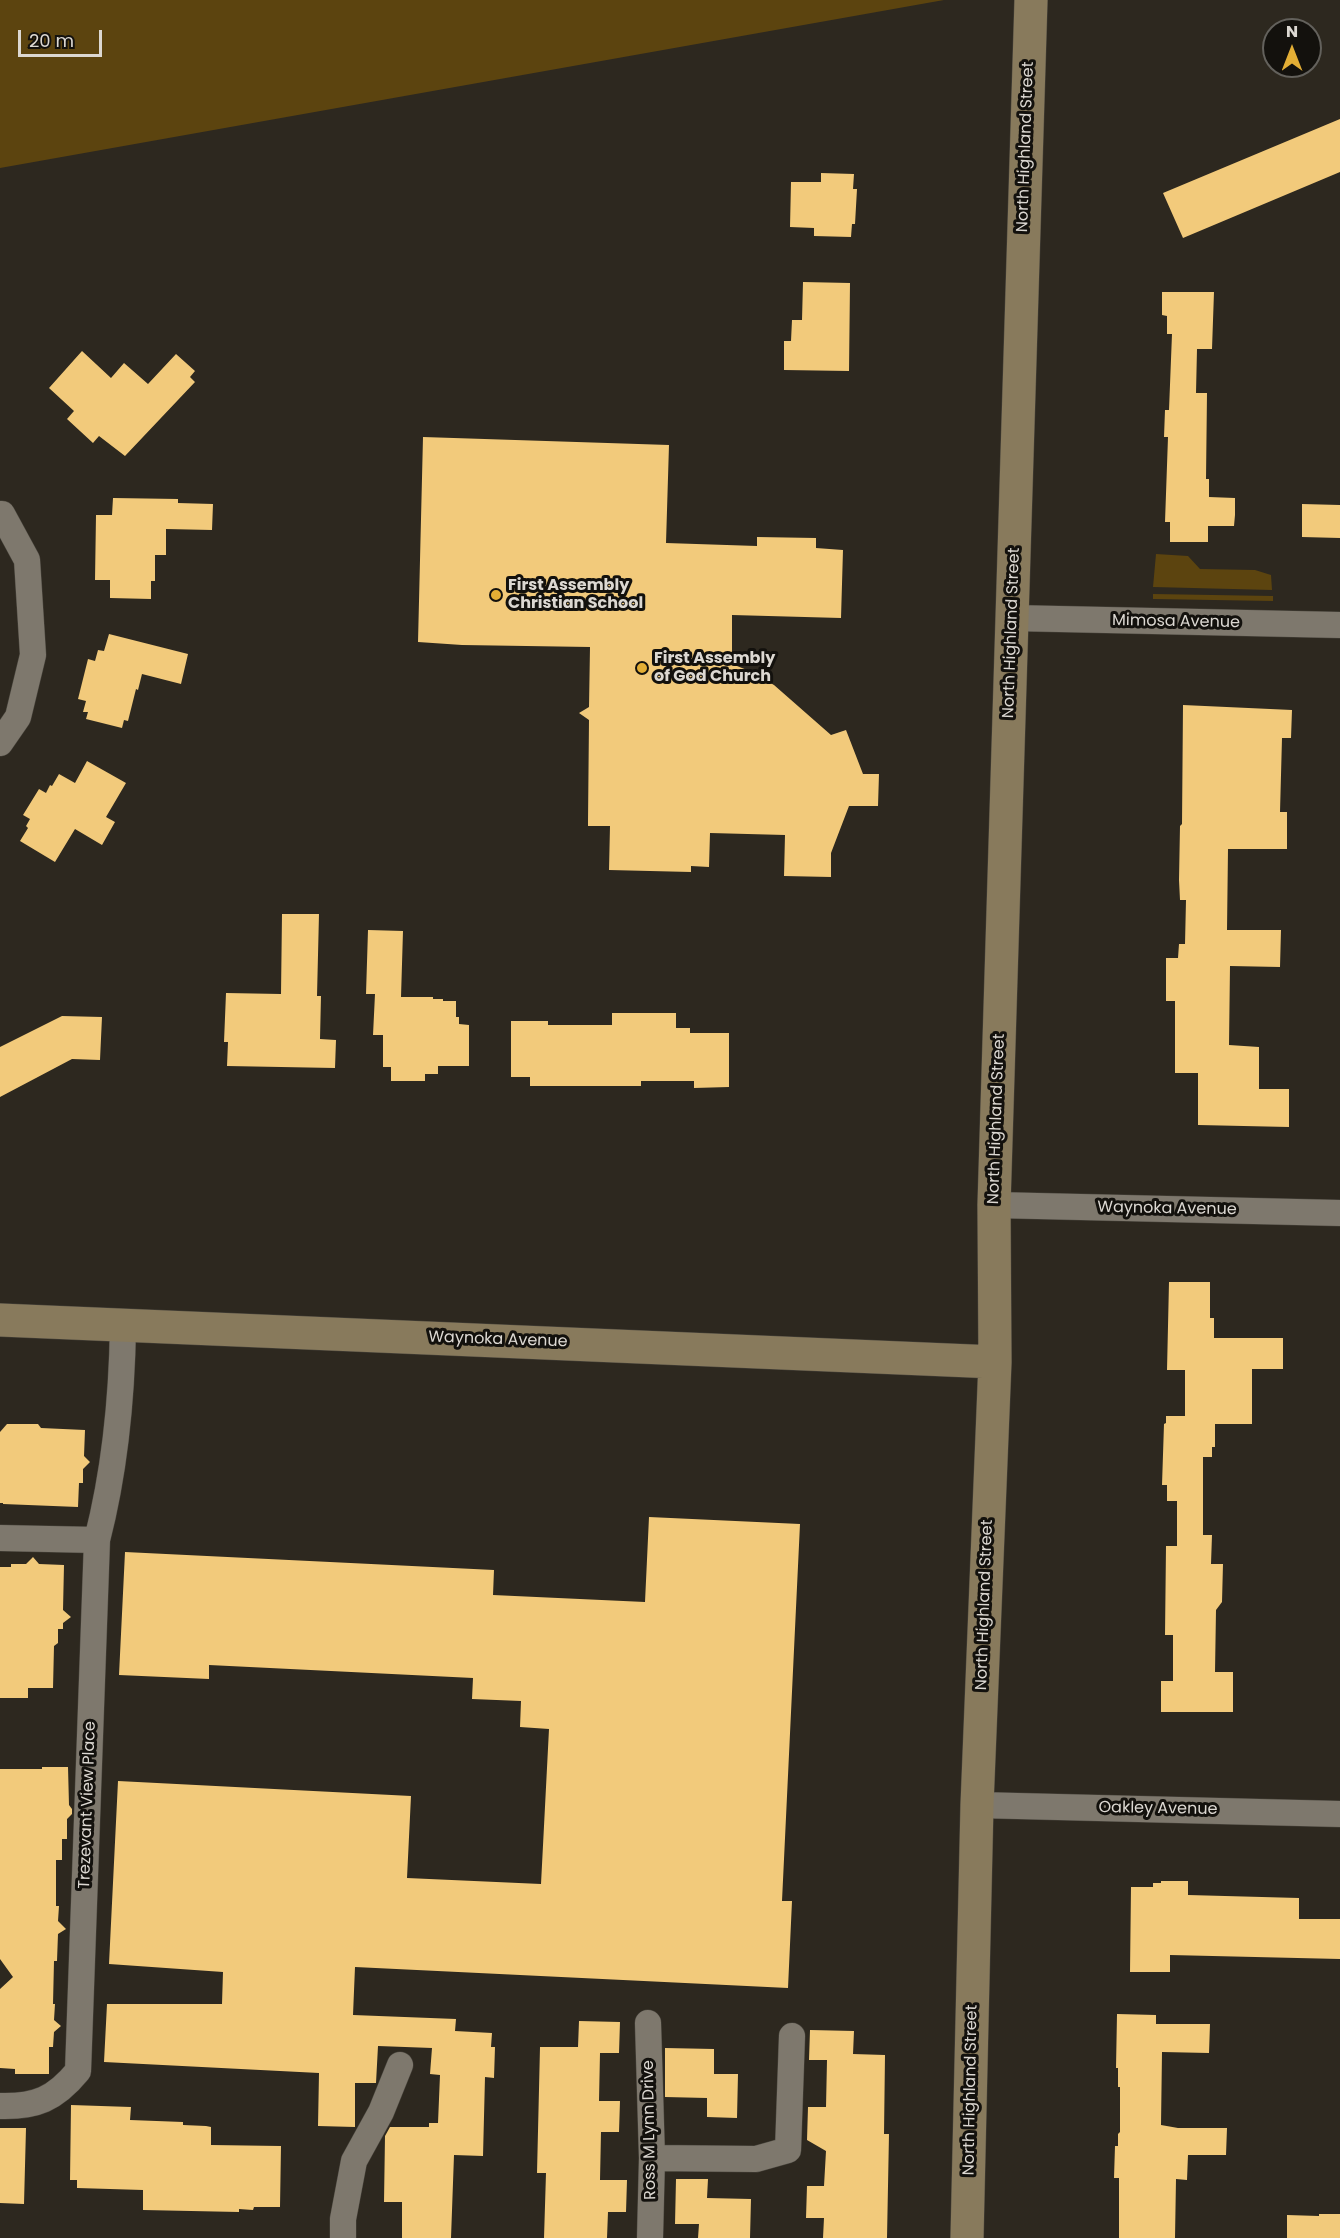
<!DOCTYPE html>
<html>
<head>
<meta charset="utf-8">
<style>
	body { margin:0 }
	#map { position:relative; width:1340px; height:2238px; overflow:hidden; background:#2d281f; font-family:Poppins,sans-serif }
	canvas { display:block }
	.north { position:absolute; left:1262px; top:18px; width:60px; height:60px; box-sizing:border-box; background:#13110d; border:2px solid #63615c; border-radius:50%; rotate:0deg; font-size:16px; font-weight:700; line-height:24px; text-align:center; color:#dcd8d2 }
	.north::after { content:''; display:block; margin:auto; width:21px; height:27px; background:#e3ae35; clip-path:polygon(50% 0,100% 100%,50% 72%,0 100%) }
	.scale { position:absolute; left:18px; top:30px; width:84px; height:27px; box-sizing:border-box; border:3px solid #dcd8d2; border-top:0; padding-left:8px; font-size:18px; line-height:21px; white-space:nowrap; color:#dcd8d2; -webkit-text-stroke:4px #13110d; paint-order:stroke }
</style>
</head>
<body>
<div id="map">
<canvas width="1340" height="2238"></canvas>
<div class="north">N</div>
<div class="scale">20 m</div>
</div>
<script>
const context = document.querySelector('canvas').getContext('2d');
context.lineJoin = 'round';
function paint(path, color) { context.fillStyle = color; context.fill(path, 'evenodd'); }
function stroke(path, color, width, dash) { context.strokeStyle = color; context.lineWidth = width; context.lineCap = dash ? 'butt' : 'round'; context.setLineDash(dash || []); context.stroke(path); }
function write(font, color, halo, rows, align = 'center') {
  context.font = font + ' Poppins,sans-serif'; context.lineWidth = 6; context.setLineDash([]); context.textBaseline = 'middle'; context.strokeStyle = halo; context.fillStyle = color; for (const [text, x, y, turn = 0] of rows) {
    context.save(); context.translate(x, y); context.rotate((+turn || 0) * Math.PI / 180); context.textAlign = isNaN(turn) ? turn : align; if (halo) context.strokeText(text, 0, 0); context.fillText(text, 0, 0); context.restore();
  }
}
paint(new Path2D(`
	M 0,0 L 944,0 L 0,168 Z
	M 1156,554 L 1188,556 L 1200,569 L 1255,570 L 1271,575 L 1272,590 L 1153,587 Z
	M 1153,594 L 1273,596 L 1273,601 L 1153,599 Z`), '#5c440f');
paint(new Path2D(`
	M 1340,119 L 1340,172 L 1183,238 L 1163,193 Z
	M 821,173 L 854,174 L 853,189 L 857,189 L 855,224 L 852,224 L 851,237 L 814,236 L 814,228 L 790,227 L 791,182 L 821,182 Z
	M 803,282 L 850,283 L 849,371 L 784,370 L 784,341 L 791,341 L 792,320 L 802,320 Z
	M 1162,292 L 1214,292 L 1212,349 L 1197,349 L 1196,393 L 1207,393 L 1206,479 L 1209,479 L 1209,497 L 1235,498 L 1235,515 L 1234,526 L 1208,526 L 1208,542 L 1170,542 L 1170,522 L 1165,522 L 1168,437 L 1164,437 L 1165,410 L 1169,410 L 1172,334 L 1167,334 L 1167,316 L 1162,315 Z
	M 82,351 L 111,378 L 124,363 L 148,384 L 176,354 L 195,371 L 190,377 L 195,382 L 125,456 L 99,436 L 93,443 L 67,419 L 74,411 L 49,388 Z
	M 423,437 L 669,445 L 666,543 L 757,546 L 757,537 L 816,538 L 816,548 L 843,550 L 841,618 L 732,615 L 732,664 L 747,670 L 774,685 L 831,735 L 846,730 L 863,774 L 879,774 L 878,806 L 849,806 L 831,853 L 831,877 L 784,876 L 785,835 L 710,833 L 709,867 L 691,866 L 691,872 L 609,870 L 610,826 L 588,826 L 588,821 L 589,720 L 579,713 L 589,707 L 590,647 L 462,645 L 418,642 Z
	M 113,498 L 178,499 L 178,503 L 213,504 L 212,530 L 166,529 L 166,555 L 155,555 L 155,581 L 151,581 L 151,599 L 110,598 L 110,580 L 95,580 L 96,515 L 112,515 Z
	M 1302,504 L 1340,505 L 1340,538 L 1302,537 Z
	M 109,634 L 188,654 L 181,684 L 142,674 L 138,690 L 136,689 L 128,721 L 124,720 L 122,728 L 86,719 L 88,712 L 83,712 L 86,701 L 78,699 L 88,659 L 95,661 L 98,650 L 104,651 Z
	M 1183,705 L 1292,710 L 1291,738 L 1282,738 L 1280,812 L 1287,812 L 1287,849 L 1228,849 L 1227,930 L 1281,930 L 1280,967 L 1230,966 L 1229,1045 L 1259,1047 L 1259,1089 L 1289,1089 L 1289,1127 L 1198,1125 L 1198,1073 L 1175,1073 L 1175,1001 L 1166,1001 L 1166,958 L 1178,958 L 1179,944 L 1185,944 L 1186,900 L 1180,900 L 1179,880 L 1180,826 L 1182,824 Z
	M 87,761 L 126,783 L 106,817 L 115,822 L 102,845 L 75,829 L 55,862 L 20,841 L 28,828 L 26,826 L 30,819 L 23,815 L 39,789 L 46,793 L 50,785 L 52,786 L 59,774 L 75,783 Z
	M 282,914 L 319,914 L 317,996 L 321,996 L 320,1039 L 336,1040 L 335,1068 L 227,1066 L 228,1042 L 224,1042 L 226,993 L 281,994 Z
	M 368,930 L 403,931 L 401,997 L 433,997 L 433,999 L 443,999 L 443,1001 L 456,1001 L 456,1017 L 459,1017 L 459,1024 L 469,1025 L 469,1066 L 438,1066 L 438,1074 L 425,1074 L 425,1081 L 391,1081 L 391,1067 L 383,1067 L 383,1035 L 373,1035 L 375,994 L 366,994 Z
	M 612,1013 L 676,1013 L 676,1028 L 690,1028 L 690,1033 L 729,1033 L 729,1087 L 694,1088 L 694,1081 L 641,1081 L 641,1086 L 530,1086 L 530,1077 L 511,1077 L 511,1021 L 548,1021 L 548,1025 L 612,1025 Z
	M 62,1016 L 102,1017 L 100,1060 L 72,1059 L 0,1097 L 0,1047 Z
	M 1169,1282 L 1210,1282 L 1210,1318 L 1214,1318 L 1214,1338 L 1283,1338 L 1283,1369 L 1252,1369 L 1252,1424 L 1215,1424 L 1215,1447 L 1212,1447 L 1212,1457 L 1203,1457 L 1203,1535 L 1212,1535 L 1211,1564 L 1223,1564 L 1222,1602 L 1216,1610 L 1215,1672 L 1233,1672 L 1233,1712 L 1161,1712 L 1161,1681 L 1173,1681 L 1173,1635 L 1165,1635 L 1166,1546 L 1177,1546 L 1177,1501 L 1167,1501 L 1167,1485 L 1162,1485 L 1164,1424 L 1166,1423 L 1166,1416 L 1185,1416 L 1185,1370 L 1167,1370 Z
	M 7,1424 L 38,1424 L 41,1428 L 85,1430 L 84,1456 L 90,1462 L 83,1469 L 83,1483 L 79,1483 L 78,1507 L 3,1504 L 3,1503 L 0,1503 L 0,1432 Z
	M 649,1517 L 800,1524 L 782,1901 L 792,1901 L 788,1988 L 355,1967 L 353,2015 L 456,2019 L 455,2031 L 492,2033 L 491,2047 L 495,2047 L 494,2078 L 485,2077 L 483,2156 L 454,2155 L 451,2238 L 402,2238 L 402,2202 L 384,2202 L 385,2136 L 390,2127 L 429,2127 L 429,2123 L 438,2123 L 440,2075 L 430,2074 L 432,2048 L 378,2046 L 376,2083 L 355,2083 L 355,2127 L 318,2126 L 319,2073 L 104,2062 L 107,2004 L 222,2004 L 223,1972 L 109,1964 L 118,1781 L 411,1796 L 407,1878 L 541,1884 L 549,1729 L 520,1727 L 521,1701 L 472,1699 L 473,1678 L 209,1665 L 209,1679 L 119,1675 L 125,1552 L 494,1570 L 493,1595 L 645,1602 Z
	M 33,1557 L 39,1564 L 64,1565 L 63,1610 L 71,1617 L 63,1623 L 63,1629 L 58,1629 L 58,1643 L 54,1646 L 53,1688 L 28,1688 L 28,1698 L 0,1698 L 0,1567 L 11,1567 L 11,1564 L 26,1564 Z
	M 42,1767 L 68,1767 L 69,1805 L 72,1809 L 72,1814 L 67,1819 L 67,1839 L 62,1839 L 62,1860 L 56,1860 L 56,1906 L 59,1906 L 58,1921 L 66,1929 L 58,1934 L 57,1961 L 54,1961 L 53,2004 L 55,2004 L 54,2020 L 61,2026 L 54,2032 L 53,2047 L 49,2047 L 49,2074 L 15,2074 L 15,2069 L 0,2068 L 0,1989 L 13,1977 L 0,1959 L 0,1769 L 42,1769 Z
	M 1161,1881 L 1188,1881 L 1188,1895 L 1299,1898 L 1299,1919 L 1340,1919 L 1340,1959 L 1170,1955 L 1170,1972 L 1130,1972 L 1131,1887 L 1153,1887 L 1153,1883 L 1161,1883 Z
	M 1117,2014 L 1156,2015 L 1156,2024 L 1210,2024 L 1209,2053 L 1162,2052 L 1161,2125 L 1178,2128 L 1227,2128 L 1226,2155 L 1188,2155 L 1187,2180 L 1176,2179 L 1175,2238 L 1119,2238 L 1119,2178 L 1114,2178 L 1115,2146 L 1118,2146 L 1118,2134 L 1120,2132 L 1120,2087 L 1118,2087 L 1118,2068 L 1116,2068 Z
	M 579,2021 L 620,2022 L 619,2053 L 600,2053 L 599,2101 L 620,2101 L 619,2132 L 601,2132 L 600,2180 L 627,2180 L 626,2212 L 608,2212 L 607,2238 L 544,2238 L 546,2173 L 537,2173 L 540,2047 L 578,2047 Z
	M 810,2030 L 854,2031 L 853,2054 L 885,2055 L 884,2134 L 889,2134 L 887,2238 L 823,2238 L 824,2218 L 806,2218 L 807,2186 L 824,2186 L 826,2151 L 807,2140 L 808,2107 L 826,2107 L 827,2060 L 809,2060 Z
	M 665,2048 L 714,2049 L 714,2074 L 738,2074 L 737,2118 L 707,2117 L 707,2098 L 665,2097 Z
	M 71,2105 L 131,2107 L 130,2120 L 183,2122 L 183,2125 L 206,2126 L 211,2127 L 211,2145 L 281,2146 L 280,2207 L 254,2207 L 253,2210 L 239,2209 L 239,2212 L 143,2210 L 143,2190 L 77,2188 L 77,2180 L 70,2180 Z
	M 0,2128 L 26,2128 L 24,2204 L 0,2203 Z
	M 676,2179 L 708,2179 L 707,2198 L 751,2199 L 750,2238 L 698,2238 L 699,2224 L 675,2224 Z
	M 1319,2214 L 1340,2214 L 1340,2238 L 1287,2238 L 1287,2215 L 1319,2216 Z`), '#f2ca7b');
const street = new Path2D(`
	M 0,514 L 2,514 L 27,560 L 33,655 L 18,717 L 0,743
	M 1012,618 L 1340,625
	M 994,1205 L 1340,1213
	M 0,1538 L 97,1540 C 115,1470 122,1398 123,1325
	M 977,1805 L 1340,1814
	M 648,2023 L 652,2158 L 650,2238
	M 0,2106 C 36,2107 55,2099 78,2071 L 97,1540
	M 652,2158 L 756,2159 L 788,2150 L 792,2036
	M 343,2238 L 343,2219 L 354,2161 L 381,2112 L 400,2065`);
const secondary = new Path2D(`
	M 0,1320 L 995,1362
	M 967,2238 L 977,1805 L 995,1362 L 994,1205 L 1031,0`);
stroke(street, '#49453d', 27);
stroke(secondary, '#49453d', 34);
stroke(street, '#7e786d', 26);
stroke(secondary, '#887a5c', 33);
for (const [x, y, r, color] of [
	[496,595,6,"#e3ae35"],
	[642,668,6,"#e3ae35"]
]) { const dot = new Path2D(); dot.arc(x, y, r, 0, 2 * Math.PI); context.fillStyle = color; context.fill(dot); stroke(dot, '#13110d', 2); }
write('16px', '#dcd8d2', '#13110d', [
	["North Highland Street",1026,147,-88],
	["Mimosa Avenue",1176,622,1],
	["North Highland Street",1012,633,-88],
	["North Highland Street",997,1119,-88],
	["Waynoka Avenue",1167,1209,1],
	["Waynoka Avenue",498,1340,2],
	["North Highland Street",985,1605,-88],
	["Trezevant View Place",88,1805,-88],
	["Oakley Avenue",1158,1809,1],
	["North Highland Street",971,2090,-89],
	["Ross M Lynn Drive",650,2130,-91]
]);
write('bold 16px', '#dcd8d2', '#13110d', [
	["First Assembly",508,586],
	["Christian School",508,604],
	["First Assembly",654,659],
	["of God Church",654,677]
], 'left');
</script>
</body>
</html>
